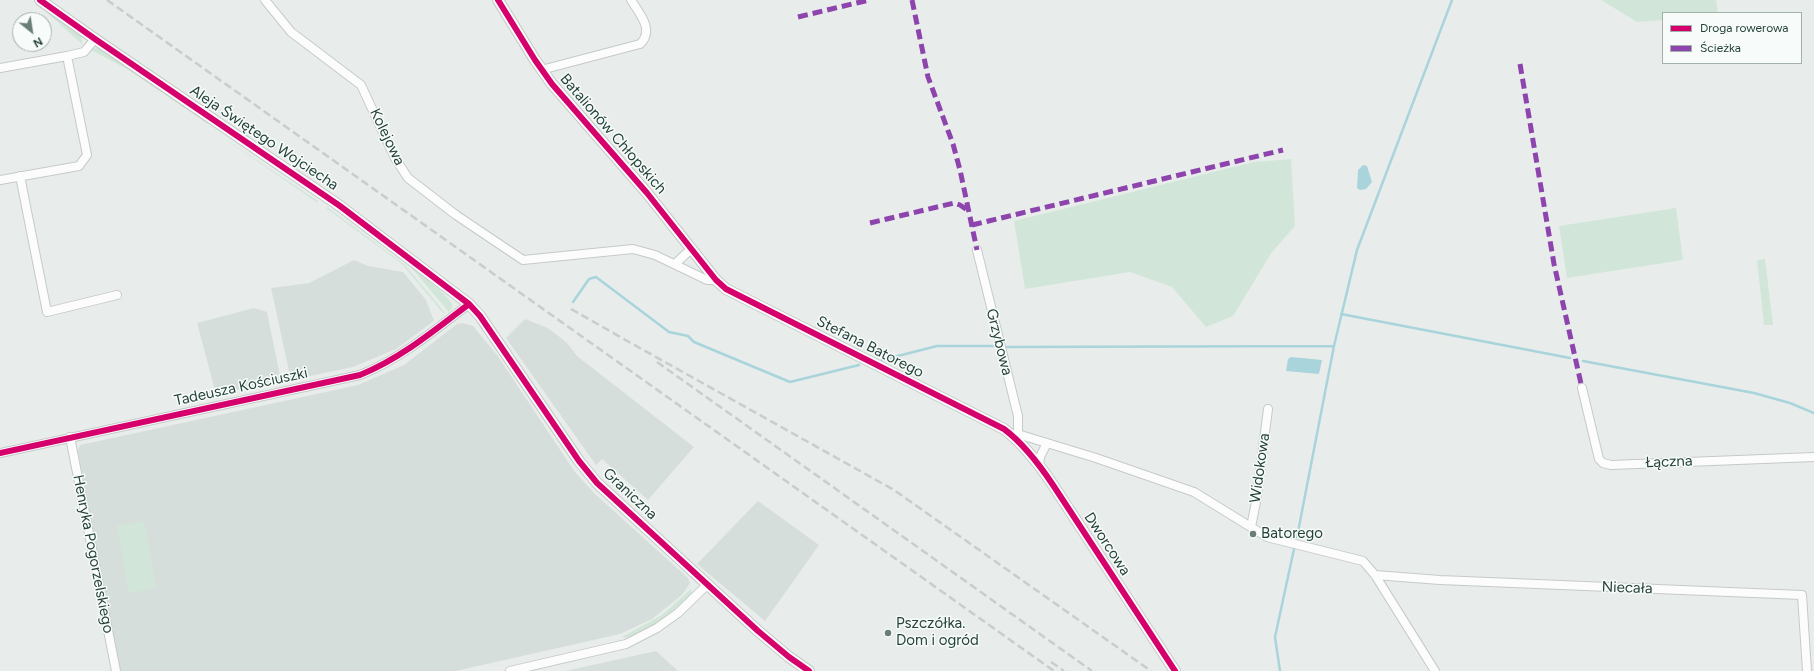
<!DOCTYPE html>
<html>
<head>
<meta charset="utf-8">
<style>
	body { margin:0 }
	#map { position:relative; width:1814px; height:671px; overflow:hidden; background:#e8edeb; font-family:Figtree,sans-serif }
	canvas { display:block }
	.legend { position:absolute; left:1662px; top:12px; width:140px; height:52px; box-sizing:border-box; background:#f7fbf9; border:1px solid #a3b1ad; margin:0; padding:5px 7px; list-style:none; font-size:12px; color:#24423a }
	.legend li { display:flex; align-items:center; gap:8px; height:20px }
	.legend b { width:20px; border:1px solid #a3b1ad }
	.north { position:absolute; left:12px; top:12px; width:40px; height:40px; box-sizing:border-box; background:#f7fbf9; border:1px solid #a3b1ad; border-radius:50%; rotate:150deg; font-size:11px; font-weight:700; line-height:16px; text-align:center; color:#24423a }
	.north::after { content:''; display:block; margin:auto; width:14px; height:18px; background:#697e78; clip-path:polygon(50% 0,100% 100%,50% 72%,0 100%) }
</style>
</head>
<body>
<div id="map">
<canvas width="1814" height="671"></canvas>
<ul class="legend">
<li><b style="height:5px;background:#d6006c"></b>Droga rowerowa</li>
<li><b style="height:5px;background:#8e44ad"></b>Ścieżka</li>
</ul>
<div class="north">N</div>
</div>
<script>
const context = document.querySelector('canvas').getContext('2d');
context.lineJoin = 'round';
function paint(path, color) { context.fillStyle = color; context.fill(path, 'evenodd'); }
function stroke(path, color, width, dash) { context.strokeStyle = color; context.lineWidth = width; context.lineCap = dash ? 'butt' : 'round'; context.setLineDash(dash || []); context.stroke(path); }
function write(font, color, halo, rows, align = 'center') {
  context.font = font + ' Figtree,sans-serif'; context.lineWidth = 3; context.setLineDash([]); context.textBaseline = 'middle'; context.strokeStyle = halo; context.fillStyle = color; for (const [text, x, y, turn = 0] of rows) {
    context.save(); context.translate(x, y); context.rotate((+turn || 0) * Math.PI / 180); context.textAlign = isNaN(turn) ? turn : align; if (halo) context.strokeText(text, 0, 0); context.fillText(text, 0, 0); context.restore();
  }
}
paint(new Path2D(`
	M 354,260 L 368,266 L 403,272 L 426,300 L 434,321 L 396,349 L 353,367 L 291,380 L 271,288 L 309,283 Z
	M 254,308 L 267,312 L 281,381 L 216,394 L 197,323 Z
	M 525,319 L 548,328 L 561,338 L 568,344 L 577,356 L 694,447 L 648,500 L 602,459 L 596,465 L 506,338 Z
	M 463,323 L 473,326 L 497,355 L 575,472 L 594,493 L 688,578 L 690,583 L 682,595 L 652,619 L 620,634 L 456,671 L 120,671 L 78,451 L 80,445 L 358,385 L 404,365 L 457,324 Z
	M 758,501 L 819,545 L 765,621 L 697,564 Z
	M 656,651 L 678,671 L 565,671 Z`), '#d6dedb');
paint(new Path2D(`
	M 1601,0 L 1716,0 L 1718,13 L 1663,13 L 1663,20 L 1637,22 Z
	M 43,9 L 45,9 L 81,35 L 82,44 Z
	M 96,48 L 100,48 L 208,122 L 208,124 L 127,69 L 91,50 Z
	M 210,129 L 318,201 L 318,203 Z
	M 1291,159 L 1295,226 L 1272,252 L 1233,316 L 1206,327 L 1172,287 L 1130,272 L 1025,289 L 1014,221 L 1254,162 Z
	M 330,206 L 334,207 L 414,268 C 422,276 449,296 452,304 L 452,308 L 449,312 L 408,264 Z
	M 327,207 L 405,265 L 445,313 L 443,313 L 402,264 L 326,208 Z
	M 1676,208 L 1683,260 L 1567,278 L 1559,226 Z
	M 1765,259 L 1773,325 L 1764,325 L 1757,260 Z
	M 144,521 L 156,588 L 129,593 L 117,526 Z
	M 691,589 L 692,592 C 684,605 638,642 622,637 L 662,615 Z`), '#d1e6d8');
paint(new Path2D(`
	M 1363,165 L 1367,166 L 1372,182 L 1366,189 L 1360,190 L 1357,188 L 1358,170 Z
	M 1291,357 L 1322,360 L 1319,374 L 1286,371 L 1288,359 Z`), '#a9d4db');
stroke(new Path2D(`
	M 573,302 L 589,279 L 596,277 L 669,332 L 688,336 L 694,342 L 790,382 L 859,365
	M 1341,314 L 1570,358
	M 1007,347 L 1334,346 L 1357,250 L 1452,0
	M 882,360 L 937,346 L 996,346
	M 1583,361 L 1754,393 L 1790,403 L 1814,413
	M 1297,537 L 1334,346
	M 1280,671 L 1275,637 L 1294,549`), '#a9d4db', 2.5);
const minor = new Path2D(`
	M 265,0 L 291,32 L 361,85 L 395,158 L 408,178 L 456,215 L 523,260 L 633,249 L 655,255 L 707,280 L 716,280
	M 67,56 L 84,52 L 95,39
	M 0,68 L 67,56 L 87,155 L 79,166 L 0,180
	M 541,70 L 640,44 C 655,30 639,13 631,0
	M 20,176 L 47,312 L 117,295
	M 977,250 L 1018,416 L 1018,434
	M 675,264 L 691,249
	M 1582,388 L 1599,459 L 1603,463 L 1611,465 L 1814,457
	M 1013,436 L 1018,434 L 1024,436 L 1096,458 L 1194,492 L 1267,537 L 1363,561 L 1375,575 L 1435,671
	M 70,437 L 116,671
	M 0,453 L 360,375 C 400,359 435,330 469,304
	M 1039,465 L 1040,457 L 1047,443
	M 1251,527 L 1256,502 L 1268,409
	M 1375,575 L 1440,580 L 1802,595 L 1807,671
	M 510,671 L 626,644 L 657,628 L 678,613 L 708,584`);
const tertiary = new Path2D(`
	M 40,0 L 95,39 L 340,206 L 469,304 L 480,316 L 579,461 L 597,483 L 758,631 L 789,657 L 809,671
	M 498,0 L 535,60 L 552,84 L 647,193 L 716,280 L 726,289 L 1004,429 C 1024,444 1039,464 1053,485 L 1175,671`);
stroke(minor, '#c5cac8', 10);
stroke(tertiary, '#c5cac8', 12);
stroke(minor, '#fcfcfc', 8);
stroke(tertiary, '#fcfcfc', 10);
stroke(new Path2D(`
	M 107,0 L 1054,671
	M 571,309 L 617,335
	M 613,333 L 894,490 L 1151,671
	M 657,362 L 1092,671
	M 1051,662 L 1064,671`), '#c9cdcc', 2.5, [8, 4]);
stroke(new Path2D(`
	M 912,0 L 928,77 L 953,144 L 960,170 L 977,250
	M 798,17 L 869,0
	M 1520,64 L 1554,264 L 1582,388
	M 870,223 L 954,203 L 960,205 L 969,211
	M 972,225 L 1283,150`), '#8e44ad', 5, [10, 5]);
stroke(new Path2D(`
	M 40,0 L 95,39 L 340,206 L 469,304 L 480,316 L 579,461 L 597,483 L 758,631 L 789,657 L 809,671
	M 498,0 L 535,60 L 552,84 L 647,193 L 716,280 L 726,289 L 1004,429 C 1024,444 1039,464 1053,485 L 1175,671
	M 0,453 L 360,375 C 400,359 435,330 469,304`), '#d6006c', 6);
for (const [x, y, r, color] of [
	[1253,534,4,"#697e78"],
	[888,633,4,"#697e78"]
]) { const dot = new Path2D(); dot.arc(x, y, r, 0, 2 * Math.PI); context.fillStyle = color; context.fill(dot); stroke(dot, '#f7fbf9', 1.5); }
write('15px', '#24423a', '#f7fbf9', [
	["Batalionów Chłopskich",613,134,49],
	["Kolejowa",387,137,64],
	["Aleja Świętego Wojciecha",264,138,34],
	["Grzybowa",999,342,76],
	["Stefana Batorego",870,347,27],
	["Tadeusza Kościuszki",241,387,-12],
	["Łączna",1669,462,-2],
	["Widokowa",1260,468,-82],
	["Graniczna",630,494,43],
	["Dworcowa",1107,544,57],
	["Henryka Pogorzelskiego",93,554,79],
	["Niecała",1627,588,2]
]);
write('15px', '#24423a', '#f7fbf9', [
	["Batorego",1261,534],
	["Pszczółka.",896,624],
	["Dom i ogród",896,641]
], 'left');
</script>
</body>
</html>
